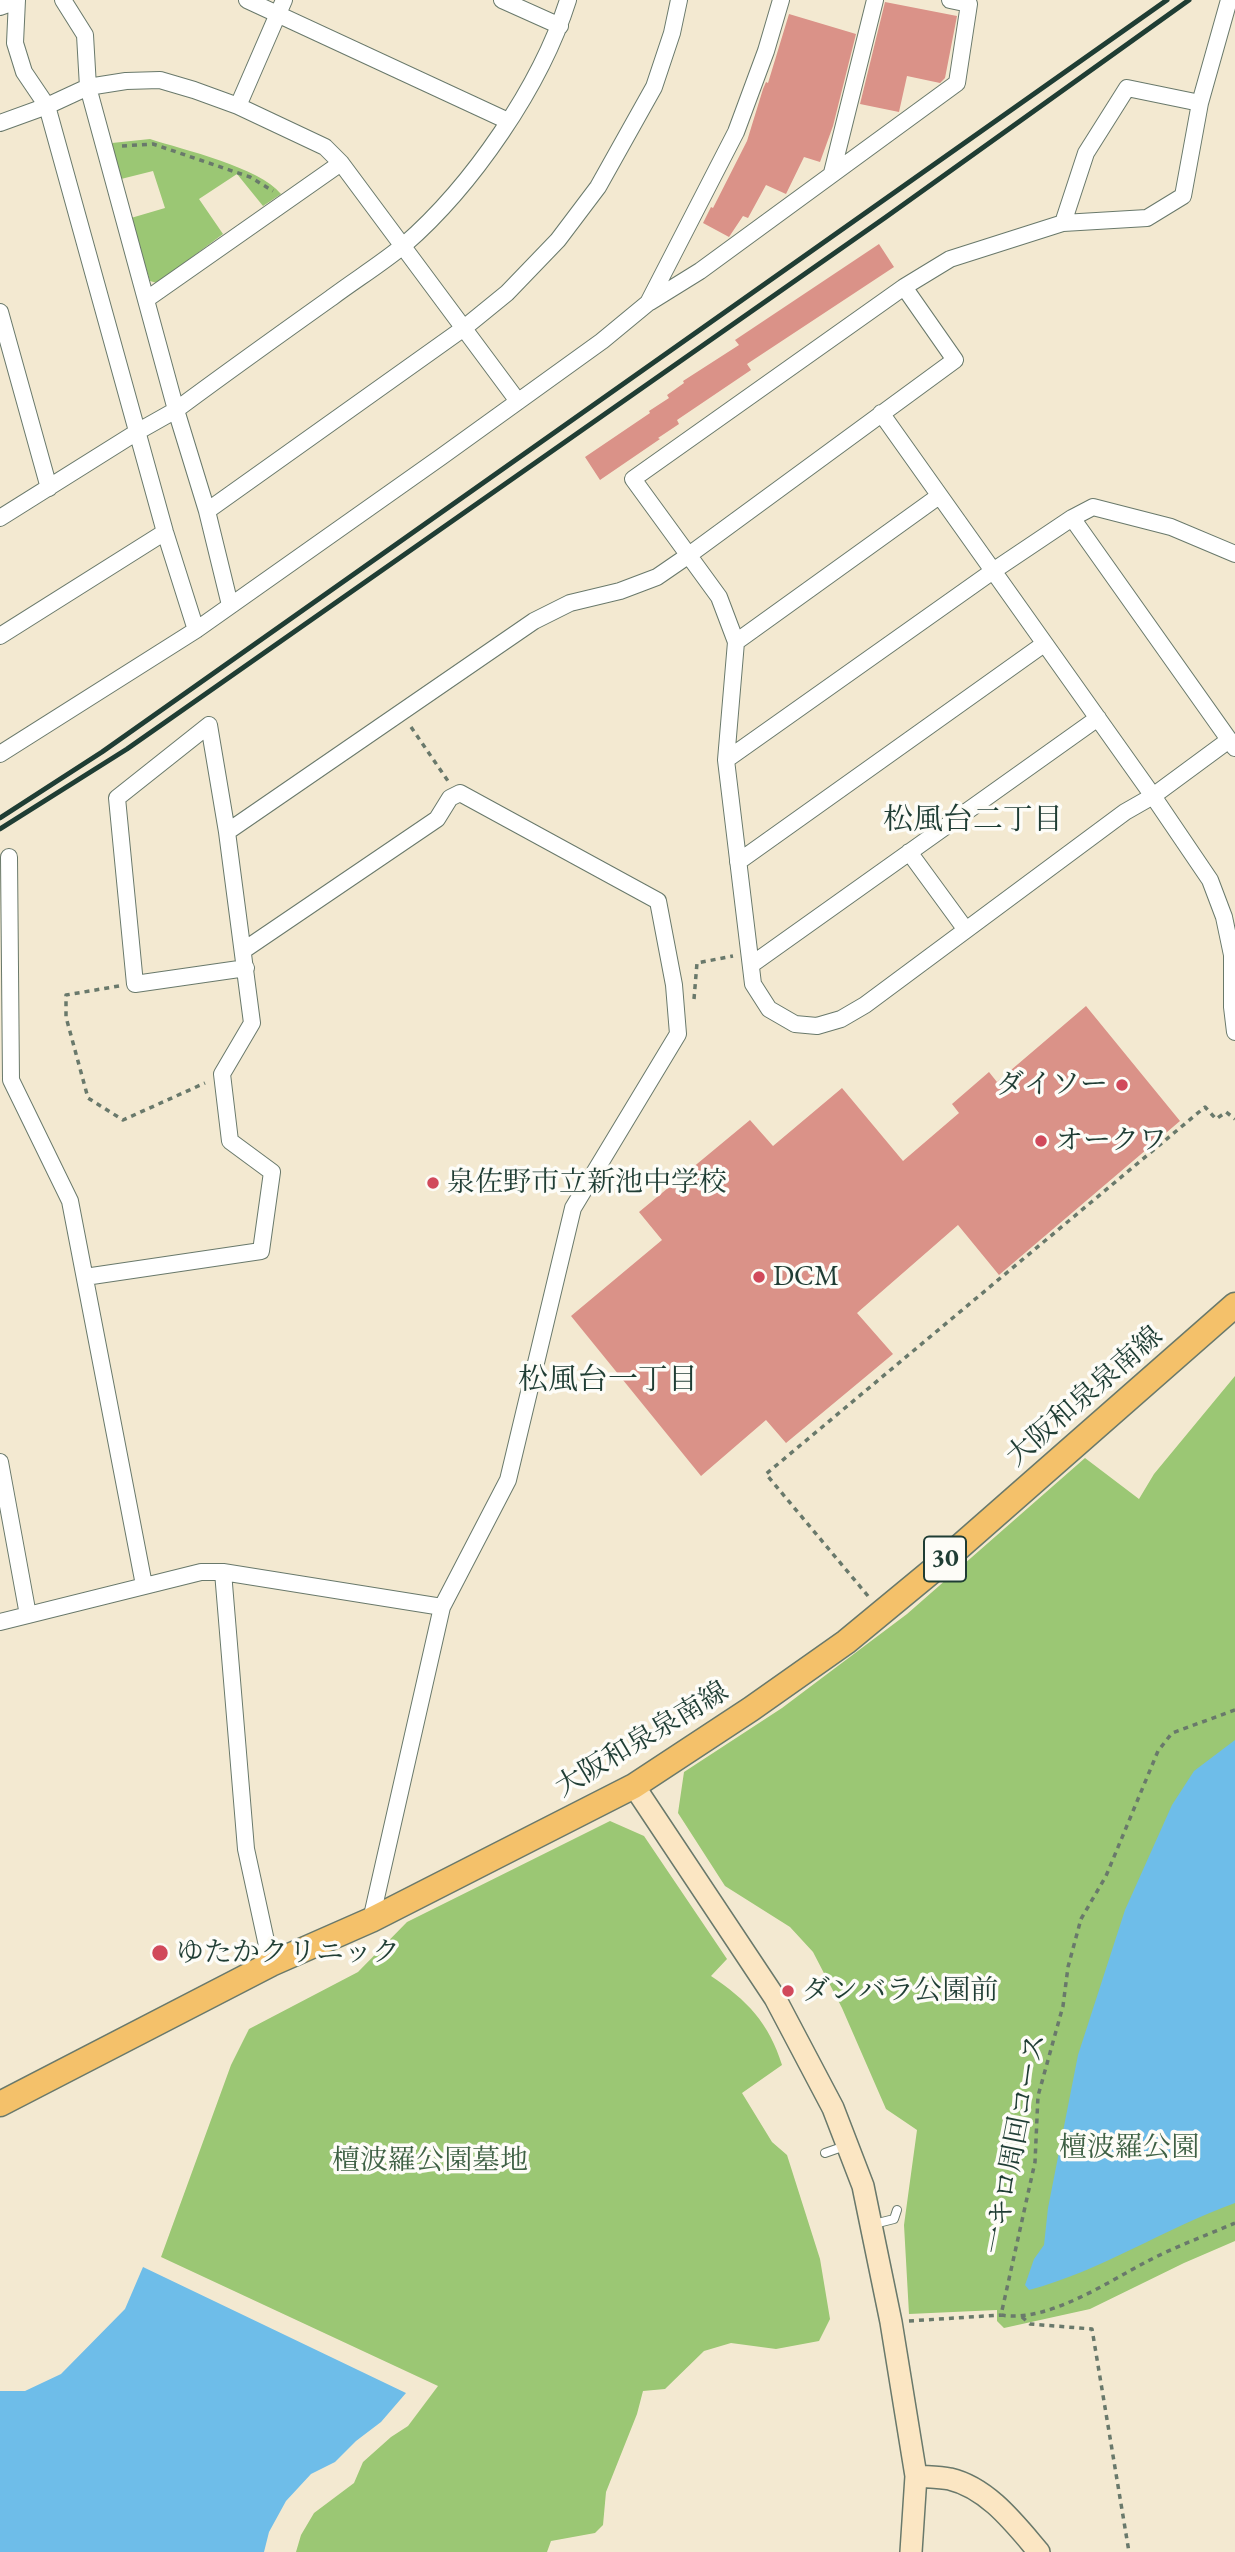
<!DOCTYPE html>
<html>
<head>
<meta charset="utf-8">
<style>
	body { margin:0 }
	canvas { display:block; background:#f3e9d1 }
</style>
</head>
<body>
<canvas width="1235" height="2552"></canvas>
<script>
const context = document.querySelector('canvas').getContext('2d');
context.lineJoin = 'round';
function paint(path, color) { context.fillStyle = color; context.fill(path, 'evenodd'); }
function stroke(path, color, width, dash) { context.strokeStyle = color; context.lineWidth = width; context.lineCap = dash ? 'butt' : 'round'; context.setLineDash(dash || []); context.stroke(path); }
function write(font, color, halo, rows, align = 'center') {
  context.font = font + ' "EB Garamond","Noto Serif JP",serif'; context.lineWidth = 7; context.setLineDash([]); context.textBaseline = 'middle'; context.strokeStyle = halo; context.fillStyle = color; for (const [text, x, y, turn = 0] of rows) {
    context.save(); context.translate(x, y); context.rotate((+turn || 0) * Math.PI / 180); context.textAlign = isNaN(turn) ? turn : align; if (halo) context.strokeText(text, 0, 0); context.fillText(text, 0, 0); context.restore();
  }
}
paint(new Path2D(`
	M 150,139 C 184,150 259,167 281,194 L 263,206 L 237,174 L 199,199 L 223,234 L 157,283 L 150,281 L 131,218 L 165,208 L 153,171 L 121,179 L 112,143 Z
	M 1235,1376 L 1235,2241 L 1184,2263 L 1090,2309 L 1004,2328 L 997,2321 L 997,2310 L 909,2314 L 904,2225 L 917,2130 L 886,2109 L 842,2008 L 813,1952 L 790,1927 L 725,1886 L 678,1813 L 684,1772 L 782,1708 L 907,1614 L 1085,1458 L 1139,1499 L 1154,1474 Z
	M 610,1821 L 644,1836 L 727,1959 L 711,1976 C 747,2000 769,2023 782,2065 L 742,2093 L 772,2142 L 787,2155 L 820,2259 L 830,2319 L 819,2341 L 776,2349 L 731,2343 L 704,2351 L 665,2389 L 643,2391 L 637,2414 L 606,2492 L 603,2525 L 595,2533 L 551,2541 L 547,2552 L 296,2552 L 301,2535 L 314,2513 L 354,2483 L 363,2462 L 391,2437 L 408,2426 L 438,2386 L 161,2257 L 231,2065 L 249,2029 L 358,1972 L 407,1922 Z`), '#9bc774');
paint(new Path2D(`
	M 1235,1740 L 1235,2203 C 1165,2228 1101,2271 1029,2290 L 1025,2285 L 1034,2259 L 1044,2245 L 1048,2208 L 1078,2055 L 1125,1910 L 1172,1805 L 1194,1771 Z
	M 143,2267 L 406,2393 L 381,2422 L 356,2441 L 335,2462 L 311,2474 L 286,2501 L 269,2532 L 264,2552 L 0,2552 L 0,2391 L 25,2391 L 61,2374 L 125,2309 Z`), '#6ebde9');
paint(new Path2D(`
	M 885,2 L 957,16 L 945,78 L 940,83 L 907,76 L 899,112 L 860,104 Z
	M 789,14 L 856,34 L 833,126 L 820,162 L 804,157 L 786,194 L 766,185 L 748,218 L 743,216 L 729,237 L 703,223 L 711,207 L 713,208 L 747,141 L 763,89 L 766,82 L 768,83 Z
	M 879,244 L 894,267 L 747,364 L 751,370 L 677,420 L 679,424 L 658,438 L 660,439 L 600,480 L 585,457 L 650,413 L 649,411 L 669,398 L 667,395 L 684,383 L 683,381 L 739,345 L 735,340 Z
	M 1086,1006 L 1180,1121 L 999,1275 L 958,1225 L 857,1313 L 893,1354 L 786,1443 L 766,1420 L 701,1476 L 571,1316 L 662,1240 L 639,1212 L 750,1120 L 773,1146 L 842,1088 L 903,1161 L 959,1113 L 952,1104 L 989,1072 L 997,1082 Z`), '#da9288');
const lane = new Path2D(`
	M 825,2153 L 845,2146
	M 874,2224 L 894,2219 L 897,2210`);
const street = new Path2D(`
	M 17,0 L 15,43 L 24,72 L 47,106 L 165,532 L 196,630
	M 63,0 L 85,35 L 88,87 L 176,410 L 207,511 L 230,605
	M 247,0 L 508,121
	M 502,0 L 560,26
	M 1229,0 L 1200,103 L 1183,196 L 1147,218 L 1063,223 L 950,259 L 904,287 L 633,479 L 719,597 L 736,642 L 726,760 L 753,984 L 769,1009 L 795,1024 L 817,1026 L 841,1019 L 865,1005 L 1125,812 L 1153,796 L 1229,740
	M 0,7 L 17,1
	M 238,106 L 284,0
	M 0,123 L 47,106 L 88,87 L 126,81 L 160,80 L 194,90 L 238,106 L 325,147 L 341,163 L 517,400
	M 832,173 L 875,0
	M 1063,223 L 1086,153 L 1127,88 L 1200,103
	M 147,299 L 341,163
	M 650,302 L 700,271 L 957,83 L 969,4 L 950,0
	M 0,312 L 49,488
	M 881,413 L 1153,796 L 1210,880 L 1224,917 L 1232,955 L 1232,1007 L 1235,1032
	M 207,511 L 464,328 L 507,293 L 558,240 L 598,187 L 654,87 L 672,33 L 679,0
	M 0,518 L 137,432 L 176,410 C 227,372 279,335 331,298 C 355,280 381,264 404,245 C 472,186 541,86 568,0
	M 1072,518 L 1093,507 L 1171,527 L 1235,554
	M 0,636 L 165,532
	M 736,642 L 939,496
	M 0,754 L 196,630 L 441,457 L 602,341 L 648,303 L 736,132 L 766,51 L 781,0
	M 726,760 L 993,571 L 1072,518 L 1235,748
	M 227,832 L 534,621 L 570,603 L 620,591 L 657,577 L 689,555 L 955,360 L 904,287
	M 909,852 L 966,930
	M 9,857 L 11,1080 L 70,1201 L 144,1585
	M 738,862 L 1044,644
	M 244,950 L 437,819 L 450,798 L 460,793 L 658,901 L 674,985 L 678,1034 L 573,1208 L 508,1480 L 442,1607 L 371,1920
	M 751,965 L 1098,718
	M 85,1277 L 261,1251 L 272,1172 L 230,1141 L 222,1074 L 252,1023 L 227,832 L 209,725 L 117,798 L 135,984 L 246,968
	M 0,1462 L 28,1615
	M 223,1572 L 246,1849 L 271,1964
	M 0,1622 L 201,1572 L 223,1572 L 442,1607`);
const secondary = new Path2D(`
	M 634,1786 L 775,1998 L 833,2108 L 863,2186 L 891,2322 L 916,2476 L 911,2552
	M 916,2476 C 927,2477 939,2477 950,2479 C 988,2488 1015,2524 1039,2552`);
const primary = new Path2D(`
	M 0,2104 L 271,1964 L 371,1920 L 634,1786 L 751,1709 L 846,1642 L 932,1571 L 1235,1305`);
stroke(lane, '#69796b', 10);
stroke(street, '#69796b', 18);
stroke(secondary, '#69796b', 24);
stroke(primary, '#69796b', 27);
stroke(new Path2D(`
	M 122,146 L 153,144 L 250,177 L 273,191
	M 411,727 L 448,781
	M 119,986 L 66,995 L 66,1017 L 88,1098 L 123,1120 L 205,1083
	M 694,999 L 697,963 L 733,956
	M 868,1596 L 766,1474 L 1205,1107 L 1216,1119 L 1226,1112 L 1235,1119
	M 1235,1710 L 1172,1733 L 1158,1751 L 1106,1876 L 1081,1919 L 1068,1967 L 1063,2006 L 1038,2096 L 1035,2162 L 1001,2315 C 1047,2323 1106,2283 1146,2262 C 1174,2247 1205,2236 1235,2223
	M 1022,2317 L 1030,2324 L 1092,2329 L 1129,2552
	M 909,2321 L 1001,2315`), '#69796b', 3.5, [5, 5]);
stroke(lane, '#fff', 8);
stroke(street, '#fff', 16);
stroke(secondary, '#fbe6c3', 21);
stroke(primary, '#f4c16a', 24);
stroke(new Path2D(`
	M 0,818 L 102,752 L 1167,0
	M 0,829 L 127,749 L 886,217 L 1189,0`), '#1f3d34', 5);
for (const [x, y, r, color] of [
	[1122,1085,7,"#d1495b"],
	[1041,1141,7,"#d1495b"],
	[433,1183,7,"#d1495b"],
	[759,1277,7,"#d1495b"],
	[160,1953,9,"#d1495b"],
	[788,1991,7,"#d1495b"]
]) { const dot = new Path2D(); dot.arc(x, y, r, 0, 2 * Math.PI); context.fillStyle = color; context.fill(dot); stroke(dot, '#fdfcf7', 2.5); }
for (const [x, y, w] of [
	[945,1559,42]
]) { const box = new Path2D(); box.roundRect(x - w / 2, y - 22.5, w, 45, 5); context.fillStyle = '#fdfcf7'; context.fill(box); stroke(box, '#1f3d34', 2); }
write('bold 26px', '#1f3d34', null, [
	["30",945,1559]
]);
write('28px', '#1f3d34', '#fdfcf7', [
	["ダイソー",1108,1085,"right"],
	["オークワ",1055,1141],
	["泉佐野市立新池中学校",447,1183],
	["DCM",773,1277],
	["ゆたかクリニック",176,1953],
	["ダンバラ公園前",802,1991]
], 'left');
write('28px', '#1f3d34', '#fdfcf7', [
	["大阪和泉泉南線",1085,1397,-41],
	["大阪和泉泉南線",642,1740,-31],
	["一キロ周回コース",1016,2144,-79]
]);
write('28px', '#3e6044', '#fdfcf7', [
	["檀波羅公園",1129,2148],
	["檀波羅公園墓地",430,2161]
]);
write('30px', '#1f3d34', '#fdfcf7', [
	["松風台二丁目",973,821],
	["松風台一丁目",608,1381]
]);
</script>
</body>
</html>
